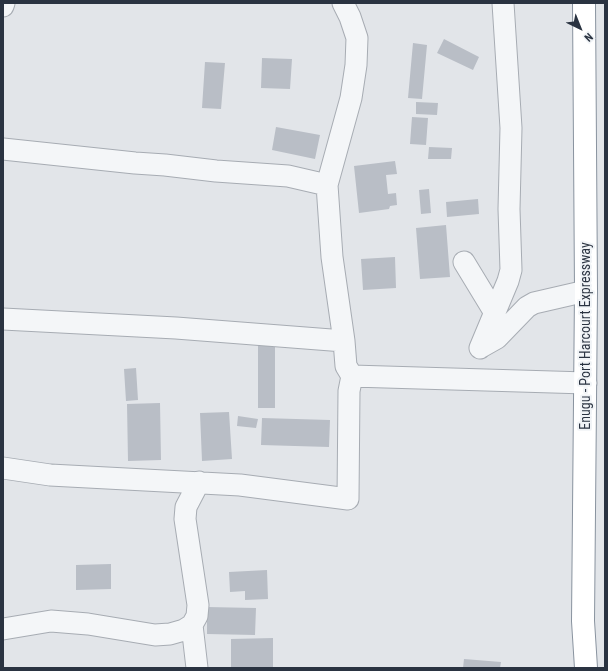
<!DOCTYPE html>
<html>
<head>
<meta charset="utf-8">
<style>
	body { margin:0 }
	#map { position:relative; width:608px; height:671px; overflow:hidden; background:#e2e5e9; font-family:"Roboto Condensed",sans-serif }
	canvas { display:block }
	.frame { position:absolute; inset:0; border:4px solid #2a3341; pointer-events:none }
	.north { position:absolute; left:560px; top:8px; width:40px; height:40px; -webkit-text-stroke:3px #f1f4f7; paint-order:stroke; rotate:137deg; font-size:11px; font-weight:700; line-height:16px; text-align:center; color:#2a3341 }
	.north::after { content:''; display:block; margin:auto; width:14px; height:18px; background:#2a3341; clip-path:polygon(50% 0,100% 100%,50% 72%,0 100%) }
</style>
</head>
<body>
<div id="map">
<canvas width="608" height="671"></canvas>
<div class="frame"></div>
<div class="north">N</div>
</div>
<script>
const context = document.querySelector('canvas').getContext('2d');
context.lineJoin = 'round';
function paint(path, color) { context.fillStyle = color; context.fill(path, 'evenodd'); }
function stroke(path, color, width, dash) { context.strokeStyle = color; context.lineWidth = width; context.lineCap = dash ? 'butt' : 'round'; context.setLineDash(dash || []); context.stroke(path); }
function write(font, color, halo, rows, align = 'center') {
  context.font = font + ' "Roboto Condensed",sans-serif'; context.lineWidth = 4; context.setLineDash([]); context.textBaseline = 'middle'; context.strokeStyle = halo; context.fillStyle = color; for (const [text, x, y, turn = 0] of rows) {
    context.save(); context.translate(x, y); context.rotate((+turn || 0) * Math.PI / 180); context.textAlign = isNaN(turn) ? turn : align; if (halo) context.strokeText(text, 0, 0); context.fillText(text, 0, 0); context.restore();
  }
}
paint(new Path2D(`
	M 444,39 L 479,57 L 473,70 L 437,53 Z
	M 413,43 L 427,45 L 422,99 L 408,98 Z
	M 262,58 L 292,59 L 290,89 L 261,88 Z
	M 205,62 L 225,63 L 221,109 L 202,108 Z
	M 416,102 L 438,103 L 437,115 L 416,114 Z
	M 412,117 L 428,118 L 426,145 L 410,144 Z
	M 276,127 L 320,135 L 315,159 L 272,150 Z
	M 429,147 L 452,148 L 451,159 L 428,159 Z
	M 395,161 L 397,174 L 386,175 L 388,194 L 396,193 L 397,205 L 390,206 L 389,209 L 359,213 L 354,166 Z
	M 429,189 L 431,213 L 421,214 L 419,190 Z
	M 478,199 L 479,214 L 447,217 L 446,202 Z
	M 446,225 L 450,277 L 420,279 L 416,228 Z
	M 395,257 L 396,288 L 363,290 L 361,259 Z
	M 258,340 L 275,340 L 275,408 L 258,408 Z
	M 136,368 L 138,400 L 126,401 L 124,369 Z
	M 160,403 L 161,460 L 128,461 L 127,404 Z
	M 229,412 L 232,459 L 202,461 L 200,413 Z
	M 238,416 L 258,419 L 256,428 L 237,426 Z
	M 262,418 L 330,420 L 329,447 L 261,445 Z
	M 111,564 L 111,589 L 76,590 L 76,565 Z
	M 267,570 L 268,599 L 245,600 L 245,591 L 230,592 L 229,572 Z
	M 207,607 L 256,608 L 255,635 L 207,634 Z
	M 273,638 L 273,668 L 231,668 L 231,639 Z
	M 464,659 L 501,662 L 500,668 L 463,668 Z`), '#b9bec6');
const minor = new Path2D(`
	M 3,6 L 4,3
	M 3,149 L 135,163 L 165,165 L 216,171 L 288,176 L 327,185
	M 464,262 L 495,313
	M 3,319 L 176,328 L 344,341
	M 481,347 L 497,338 L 527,307 L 534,303 L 586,291
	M 480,348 L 508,281 L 511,270 L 509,209 L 511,128 L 503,3
	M 352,376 L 586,383
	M 3,468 L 50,475 L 240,485 L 348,499 L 349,391 L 352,376 L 346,366 L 344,341 L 332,257 L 327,185 L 351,98 L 356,65 L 357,38 L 350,17 L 343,3
	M 192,625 L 197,668
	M 3,629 L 51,621 L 88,624 L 155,635 L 170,634 L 184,630 L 192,625 L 197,616 L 198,605 L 185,519 L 186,507 L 199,482`);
const highway = new Path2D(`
	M 584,3 L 586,291 L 583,621 L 586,668`);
stroke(minor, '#a7acb3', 23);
stroke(highway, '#89939f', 24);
stroke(minor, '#f4f6f8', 21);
stroke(highway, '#fff', 22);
write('14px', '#2a3341', '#f1f4f7', [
	["Enugu - Port Harcourt Expressway",586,336,-90]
]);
</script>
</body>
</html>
